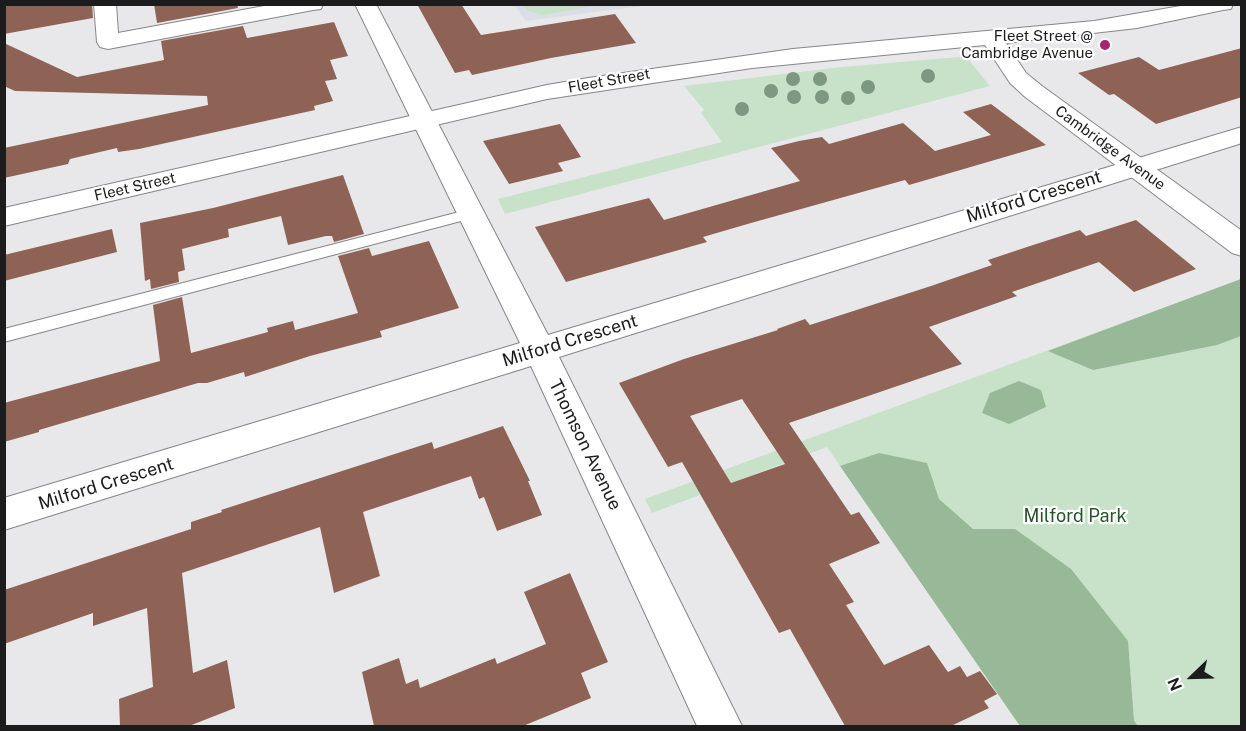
<!DOCTYPE html>
<html>
<head>
<meta charset="utf-8">
<style>
	body { margin:0 }
	#map { position:relative; width:1246px; height:731px; overflow:hidden; background:#e8e8ea; font-family:"Public Sans",sans-serif }
	canvas { display:block }
	.frame { position:absolute; inset:0; border:6px solid #1c1c1c; pointer-events:none }
	.north { position:absolute; left:1162px; top:647px; width:60px; height:60px; -webkit-text-stroke:4px #fff; paint-order:stroke; rotate:247deg; font-size:16px; font-weight:700; line-height:24px; text-align:center; color:#1c1c1c }
	.north::after { content:''; display:block; margin:auto; width:21px; height:27px; background:#1c1c1c; clip-path:polygon(50% 0,100% 100%,50% 72%,0 100%) }
</style>
</head>
<body>
<div id="map">
<canvas width="1246" height="731"></canvas>
<div class="frame"></div>
<div class="north">N</div>
</div>
<script>
const context = document.querySelector('canvas').getContext('2d');
context.lineJoin = 'round';
function paint(path, color) { context.fillStyle = color; context.fill(path, 'evenodd'); }
function stroke(path, color, width, dash) { context.strokeStyle = color; context.lineWidth = width; context.lineCap = dash ? 'butt' : 'round'; context.setLineDash(dash || []); context.stroke(path); }
function write(font, color, halo, rows, align = 'center') {
  context.font = font + ' "Public Sans",sans-serif'; context.lineWidth = 4.5; context.setLineDash([]); context.textBaseline = 'middle'; context.strokeStyle = halo; context.fillStyle = color; for (const [text, x, y, turn = 0] of rows) {
    context.save(); context.translate(x, y); context.rotate((+turn || 0) * Math.PI / 180); context.textAlign = isNaN(turn) ? turn : align; if (halo) context.strokeText(text, 0, 0); context.fillText(text, 0, 0); context.restore();
  }
}
paint(new Path2D(`
	M 514,5 L 650,5 L 526,21 Z`), '#dbdee7');
paint(new Path2D(`
	M 523,5 L 598,5 L 544,15 L 528,11 Z
	M 959,57 L 968,59 L 990,86 L 505,214 L 498,199 L 722,142 L 701,113 L 704,110 L 684,86 L 842,67 Z
	M 1241,279 L 1241,726 L 1020,726 L 827,447 L 652,513 L 645,499 Z`), '#c7e2c8');
paint(new Path2D(`
	M 1241,279 L 1241,336 L 1217,345 L 1093,370 L 1048,351 Z
	M 1019,381 L 1041,390 L 1046,407 L 1009,424 L 982,413 L 990,393 Z
	M 879,453 L 927,463 L 939,499 L 973,529 L 1015,529 L 1071,569 L 1128,641 L 1134,721 L 1138,726 L 1020,726 L 840,466 Z`), '#97b997');
paint(new Path2D(`
	M 4,4 L 92,4 L 93,18 L 4,34 Z
	M 154,4 L 237,4 L 238,8 L 157,23 Z
	M 417,4 L 461,4 L 481,35 L 615,14 L 636,43 L 551,58 L 472,75 L 469,70 L 455,73 Z
	M 334,22 L 348,56 L 330,60 L 337,79 L 325,81 L 333,101 L 314,106 L 315,110 L 139,149 L 118,152 L 117,148 L 70,159 L 68,164 L 4,178 L 4,148 L 208,105 L 207,96 L 15,91 L 4,86 L 4,43 L 77,77 L 164,60 L 161,41 L 243,26 L 247,38 Z
	M 1242,48 L 1242,97 L 1156,124 L 1114,94 L 1109,95 L 1078,73 L 1139,57 L 1159,70 Z
	M 991,104 L 1046,145 L 909,185 L 905,180 L 751,223 L 703,237 L 707,242 L 566,282 L 535,227 L 649,198 L 664,220 L 800,181 L 771,148 L 799,141 L 822,137 L 829,144 L 903,123 L 935,151 L 991,135 L 963,112 Z
	M 560,124 L 581,157 L 558,163 L 563,171 L 509,184 L 483,141 Z
	M 343,175 L 364,234 L 334,242 L 332,236 L 326,236 L 288,245 L 281,216 L 228,229 L 229,237 L 182,249 L 185,270 L 178,272 L 179,282 L 151,289 L 150,279 L 145,281 L 140,223 L 213,208 Z
	M 1136,220 L 1196,269 L 1134,292 L 1099,262 L 1012,292 L 1017,296 L 929,327 L 962,364 L 789,423 L 851,515 L 859,512 L 880,543 L 829,564 L 854,602 L 846,605 L 884,665 L 929,645 L 948,672 L 960,666 L 967,677 L 980,671 L 997,694 L 984,701 L 989,708 L 951,726 L 845,726 L 790,629 L 779,633 L 682,462 L 668,467 L 619,383 L 684,359 L 778,330 L 777,329 L 805,319 L 810,325 L 931,286 L 992,265 L 988,260 L 1030,246 L 1080,230 L 1086,236 ZM 742,399 L 785,464 L 731,483 L 690,416 Z
	M 112,229 L 117,252 L 4,281 L 4,255 Z
	M 429,241 L 459,308 L 380,331 L 382,337 L 310,356 L 245,377 L 244,372 L 207,383 L 198,383 L 39,430 L 39,432 L 4,442 L 4,403 L 160,361 L 153,305 L 182,297 L 191,353 L 268,332 L 267,328 L 293,321 L 295,330 L 358,313 L 338,256 L 369,248 L 372,256 Z
	M 503,426 L 530,481 L 528,481 L 542,515 L 497,531 L 484,497 L 479,499 L 471,476 L 363,512 L 380,576 L 334,593 L 320,527 L 182,573 L 193,673 L 227,660 L 235,708 L 189,726 L 120,726 L 119,699 L 153,687 L 147,608 L 93,626 L 93,613 L 4,644 L 4,590 L 191,529 L 191,522 L 222,512 L 221,510 L 432,442 L 434,449 Z
	M 570,573 L 608,662 L 581,673 L 591,698 L 523,726 L 374,726 L 362,672 L 399,658 L 406,684 L 418,679 L 420,688 L 495,658 L 497,664 L 546,644 L 524,592 Z`), '#8e6355');
const service = new Path2D(`
	M 471,209 L 479,214 L 476,217 L 4,342 L 4,329 Z`);
const minor = new Path2D(`
	M 94,4 L 116,4 L 118,33 L 275,4 L 323,4 L 321,9 L 313,10 L 108,49 L 100,47 L 97,42 Z
	M 355,4 L 376,4 L 548,335 L 1242,127 L 1242,143 L 559,357 L 742,726 L 697,726 L 531,366 L 4,530 L 4,498 L 520,343 Z`);
const tertiary = new Path2D(`
	M 1192,4 L 1233,4 L 1231,9 L 1223,10 L 1137,28 L 1006,43 L 1026,73 L 1042,86 L 1242,231 L 1242,256 L 1232,253 L 1024,96 L 1010,83 L 985,45 L 752,68 L 547,99 L 4,226 L 4,208 L 547,85 L 588,78 L 793,49 L 1094,21 Z`);
stroke(service, '#858687', 2);
stroke(minor, '#858687', 2);
stroke(tertiary, '#858687', 2);
paint(service, '#fff');
paint(minor, '#fff');
paint(tertiary, '#fff');
context.fillStyle = '#7d9880';
for (const [x, y] of [
	[928,76],
	[793,79],
	[820,79],
	[868,87],
	[771,91],
	[794,97],
	[822,97],
	[848,98],
	[742,109]
]) { context.beginPath(); context.arc(x, y, 7, 0, 2 * Math.PI); context.fill(); }
for (const [x, y, r, color] of [
	[1105,45,6,"#a72471"]
]) { const dot = new Path2D(); dot.arc(x, y, r, 0, 2 * Math.PI); context.fillStyle = color; context.fill(dot); stroke(dot, '#fff', 2); }
write('15px', '#1c1c1c', '#fff', [
	["Fleet Street @",1093,36],
	["Cambridge Avenue",1093,53]
], 'right');
write('15px', '#1c1c1c', '#fff', [
	["Fleet Street",609,81,-10],
	["Cambridge Avenue",1110,148,36],
	["Fleet Street",135,187,-13]
]);
write('18px', '#1c1c1c', '#fff', [
	["Milford Crescent",1034,197,-17],
	["Milford Crescent",570,341,-17],
	["Thomson Avenue",585,445,64],
	["Milford Crescent",106,484,-17]
]);
write('18px', '#255629', '#fff', [
	["Milford Park",1075,516]
]);
</script>
</body>
</html>
